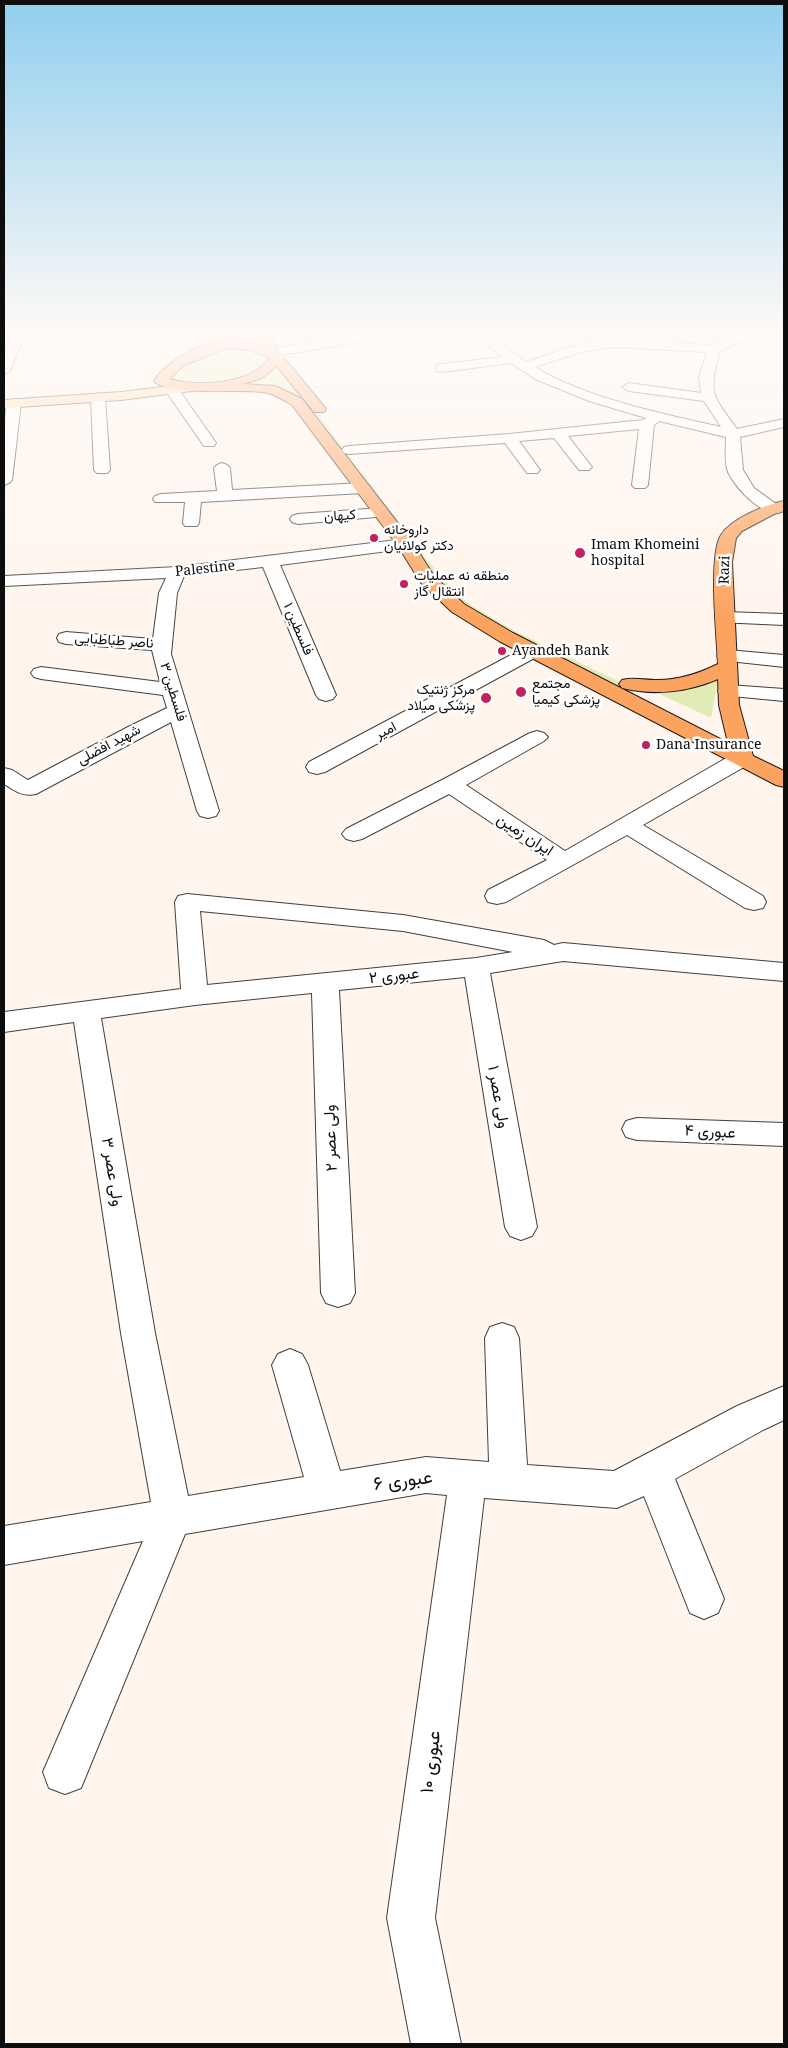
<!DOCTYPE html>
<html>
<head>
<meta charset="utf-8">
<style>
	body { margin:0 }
	#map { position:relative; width:788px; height:2048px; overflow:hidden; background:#fff5ed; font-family:"Noto Serif",serif }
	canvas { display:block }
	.frame { position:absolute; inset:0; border:5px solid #0d0d0d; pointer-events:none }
</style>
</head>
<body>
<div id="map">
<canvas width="788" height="2048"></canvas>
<div class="frame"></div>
</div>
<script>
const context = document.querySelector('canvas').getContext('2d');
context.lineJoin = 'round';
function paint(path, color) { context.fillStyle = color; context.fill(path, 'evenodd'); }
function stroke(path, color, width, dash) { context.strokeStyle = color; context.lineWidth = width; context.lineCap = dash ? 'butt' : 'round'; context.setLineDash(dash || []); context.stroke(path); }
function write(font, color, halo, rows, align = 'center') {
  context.font = font + ' "Noto Serif",Vazirmatn,serif'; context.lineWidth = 5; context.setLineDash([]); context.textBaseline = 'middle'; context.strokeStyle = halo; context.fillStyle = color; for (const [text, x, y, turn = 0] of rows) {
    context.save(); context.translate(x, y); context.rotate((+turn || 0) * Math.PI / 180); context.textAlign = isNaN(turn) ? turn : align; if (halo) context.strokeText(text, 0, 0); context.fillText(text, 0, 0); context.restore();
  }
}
paint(new Path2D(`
	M 229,347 L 242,347 L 264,355 L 265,359 L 261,368 C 233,379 200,389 171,380 C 175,361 213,353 229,347 Z
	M 279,364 L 298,386 L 424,556 L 450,586 L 469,604 L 509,628 L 628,686 L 634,689 L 633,693 L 626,695 L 460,607 L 429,575 L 317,423 L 275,387 L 264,384 L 241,383 L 269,374 Z
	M 719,676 L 711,718 L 653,691 C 677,691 698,689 719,676 Z`), '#e2eab6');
const street = new Path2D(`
	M 14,332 L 26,332 L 10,371 L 4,375 L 4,356 Z
	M 378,332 L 405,332 L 399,336 L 274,356 L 268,352 L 274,348 Z
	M 472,332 L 485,332 L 526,362 L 571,347 L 610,339 L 712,345 L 742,332 L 758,332 L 756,335 L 720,351 C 708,393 712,395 737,429 L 784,419 L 784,427 L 740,437 L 743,470 L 754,488 L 783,509 L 781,512 C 761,517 736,488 728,472 C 724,462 726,447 726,437 L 659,421 L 654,425 L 648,485 L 645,488 L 635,488 L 632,485 L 639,429 L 568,436 L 592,467 L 589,470 L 579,470 L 554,438 L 519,441 L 540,470 L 537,473 L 527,473 L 505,443 L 349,454 L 344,453 L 342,450 L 344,447 L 349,446 L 509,434 L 643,420 L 646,418 L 589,401 L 535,379 L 511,363 L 442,372 L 437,371 L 436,368 L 437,365 L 442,364 L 502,357 ZM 610,347 L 707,352 L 699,377 L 701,393 L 629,383 L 622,387 L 629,391 L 704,401 L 721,427 C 663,414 585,398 535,367 L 578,353 Z
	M 172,386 L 177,387 L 214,440 L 216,443 L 214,446 L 204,446 L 165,390 Z
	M 98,393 L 105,397 L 110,470 L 107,473 L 97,473 L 94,470 L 91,397 Z
	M 14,399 L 21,403 L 12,480 L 9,483 L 4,485 L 4,427 L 7,403 Z
	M 222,463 L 227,465 L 230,468 L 232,490 L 363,483 L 368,485 L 371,488 L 368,491 L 363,493 L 201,502 L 199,523 L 197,526 L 185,526 L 183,523 L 185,502 L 155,502 L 153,499 L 155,496 L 161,494 L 217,491 L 214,468 L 217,465 Z
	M 381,508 L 387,510 L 389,513 L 387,516 L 298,524 L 292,522 L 290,519 L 292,516 L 298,514 Z
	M 405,539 L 411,540 L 413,544 L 411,548 L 280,565 L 336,695 L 333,699 L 326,701 L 319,699 L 316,695 L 263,567 L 184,576 L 177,593 L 171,654 L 219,811 L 216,816 L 208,818 L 200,816 L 197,811 L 171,722 L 36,794 C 23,797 15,791 4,784 L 4,768 L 12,770 L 28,780 L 128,727 L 167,708 L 163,695 L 41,679 L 34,677 L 31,673 L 34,669 L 41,667 L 160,682 L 152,650 L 66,644 L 59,642 L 57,638 L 59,634 L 66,632 L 153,639 L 159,593 L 166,578 L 4,586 L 4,576 L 177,567 Z
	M 725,612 L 784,614 L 784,625 L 718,622 L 716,618 L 718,614 Z
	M 533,645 L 540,647 L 543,651 L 540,655 L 325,772 L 317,774 L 309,772 L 306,767 L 309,762 L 526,647 Z
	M 727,650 L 784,655 L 784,667 L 720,660 L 717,656 L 720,652 Z
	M 728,685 L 784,689 L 784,701 L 721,695 L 718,691 L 721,687 Z
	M 537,731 L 544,733 L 548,737 L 544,741 L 466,785 L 565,851 L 735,753 L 743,752 L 751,753 L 754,758 L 751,763 L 643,825 L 763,896 L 766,902 L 763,908 L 754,910 L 745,908 L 627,835 L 506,902 L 497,904 L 488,902 L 485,896 L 488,890 L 547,860 L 449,794 L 362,839 L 354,841 L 346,839 L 342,834 L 346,829 L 442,780 L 530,733 Z
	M 187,894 L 403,915 L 544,940 L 554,945 L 563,943 L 784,963 L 784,981 L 563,961 L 490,973 L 537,1227 L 532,1236 L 521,1240 L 510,1236 L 505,1227 L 465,977 L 339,990 L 355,1293 L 350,1303 L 338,1307 L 326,1303 L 321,1293 L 312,993 L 195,1005 L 101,1018 L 155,1333 L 188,1496 L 304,1477 L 272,1365 L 278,1354 L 290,1349 L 302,1354 L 308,1365 L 340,1471 L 426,1457 L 489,1462 L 485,1338 L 490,1327 L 502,1323 L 514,1327 L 519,1338 L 527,1465 L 614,1471 L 737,1406 L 784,1386 L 784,1420 L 763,1430 L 675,1479 L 724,1599 L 718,1613 L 704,1619 L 690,1613 L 644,1496 L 617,1508 L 484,1498 L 435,1918 L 461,2044 L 411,2044 L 387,1918 L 447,1495 L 426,1493 L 185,1534 L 81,1788 L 65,1794 L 49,1788 L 43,1772 L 143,1541 L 4,1565 L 4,1526 L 151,1502 L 121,1333 L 74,1022 L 4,1032 L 4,1012 L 181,989 L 175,902 L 178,896 ZM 200,911 L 403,931 L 513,952 L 476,958 L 207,985 Z
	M 637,1118 L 784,1123 L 784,1146 L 637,1140 L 626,1137 L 622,1129 L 626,1121 Z`);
const secondary = new Path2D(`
	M 187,384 L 192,385 L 194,388 L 192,391 L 121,400 L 4,408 L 4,400 L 121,392 Z`);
const primary = new Path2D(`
	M 255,332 L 267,332 L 285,359 L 326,409 L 324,412 L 314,412 L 277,366 L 262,378 L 243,384 L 275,386 L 302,399 L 411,540 L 434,576 L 464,604 L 513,633 L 728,743 L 719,705 L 718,679 C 688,692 654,696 622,688 L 619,684 L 622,680 C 633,677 645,680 657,680 C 679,680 698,674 718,664 C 717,637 708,555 721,535 C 732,518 765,505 784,501 L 784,511 L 774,514 L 742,531 L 736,538 L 732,562 L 739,705 L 753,756 L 784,771 L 784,787 L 776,785 L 499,641 L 452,612 L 421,583 L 398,546 L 292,405 C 285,401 276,395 268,393 C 245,387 169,398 154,381 C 167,360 204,341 229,340 C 241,340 253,343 264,346 ZM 228,348 L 250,350 L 270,358 C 249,385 199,387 169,379 L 184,365 Z`);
stroke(street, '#404040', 2);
stroke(secondary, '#2f2f2f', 2);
stroke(primary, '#1e1e1e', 2);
paint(street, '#fff');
paint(secondary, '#ffd9a8');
paint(primary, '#fca360');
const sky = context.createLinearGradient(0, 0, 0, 618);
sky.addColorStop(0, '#91ceee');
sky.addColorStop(0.54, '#fffaf7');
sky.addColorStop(1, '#fffaf700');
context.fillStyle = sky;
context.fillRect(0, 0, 788, 618);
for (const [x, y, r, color] of [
	[374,538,5,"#c1215d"],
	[580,553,6,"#c1215d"],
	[404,584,5,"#c1215d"],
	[502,651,5,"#c1215d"],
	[521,692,6,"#c1215d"],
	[486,698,6,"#c1215d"],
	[646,745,5,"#c1215d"]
]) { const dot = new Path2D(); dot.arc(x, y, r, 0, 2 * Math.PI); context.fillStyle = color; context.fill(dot); stroke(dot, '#fff', 2); }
write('14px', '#0d0d0d', '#fff', [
	["کیهان",340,516,-4],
	["Palestine",205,569,-6],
	["Razi",725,570,-88],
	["فلسطین ۱",298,629,67],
	["ناصر طباطبایی",114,641,4],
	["فلسطین ۳",173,692,73],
	["امیر",386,731,-28],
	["شهید افضلی",109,745,-28]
]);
write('14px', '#0d0d0d', '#fff', [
	["داروخانه",384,530],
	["دکتر کولائیان",384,546],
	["Imam Khomeini",591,545],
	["hospital",591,561],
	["منطقه نه عملیات",414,576],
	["انتقال گاز",414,592],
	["Ayandeh Bank",512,651],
	["مجتمع",532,684],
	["پزشکی کیمیا",532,700],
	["مرکز ژنتیک",475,690,"right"],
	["پزشکی میلاد",475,706,"right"],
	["Dana Insurance",656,745]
], 'left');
write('16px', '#0d0d0d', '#fff', [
	["ایران زمین",525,835,33],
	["عبوری ۲",394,976,-6],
	["ولی عصر ۱",498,1097,80],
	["عبوری ۴",710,1132,3],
	["ولی عصر ۲",331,1138,-92],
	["ولی عصر ۳",112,1172,81]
]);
write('19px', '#0d0d0d', '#fff', [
	["عبوری ۶",403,1481,-7],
	["عبوری ۱۰",431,1762,-83]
]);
</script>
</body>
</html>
